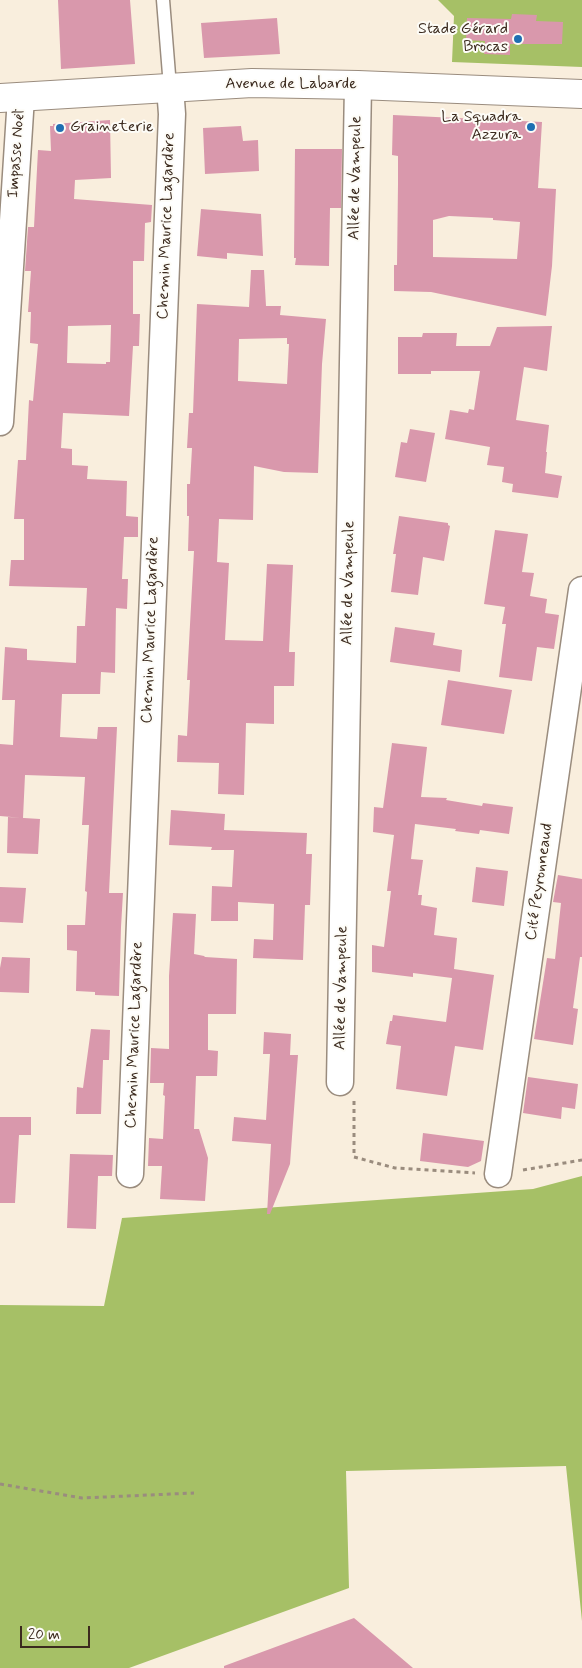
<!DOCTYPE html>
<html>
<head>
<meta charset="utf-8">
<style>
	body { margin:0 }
	#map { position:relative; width:582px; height:1668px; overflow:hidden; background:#f9eedd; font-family:Mynerve,sans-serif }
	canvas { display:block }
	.scale { position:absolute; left:20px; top:1626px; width:70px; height:22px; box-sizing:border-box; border:2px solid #3b2a1e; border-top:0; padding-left:6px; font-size:15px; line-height:18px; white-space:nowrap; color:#3b2a1e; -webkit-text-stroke:4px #fdfcf7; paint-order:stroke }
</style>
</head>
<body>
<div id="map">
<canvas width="582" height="1668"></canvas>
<div class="scale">20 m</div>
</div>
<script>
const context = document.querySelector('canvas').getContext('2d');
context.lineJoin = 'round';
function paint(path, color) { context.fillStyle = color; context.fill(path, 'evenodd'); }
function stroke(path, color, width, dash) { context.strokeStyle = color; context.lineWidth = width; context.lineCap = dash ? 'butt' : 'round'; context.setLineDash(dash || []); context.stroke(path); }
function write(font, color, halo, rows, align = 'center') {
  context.font = font + ' Mynerve,sans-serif'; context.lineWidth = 4; context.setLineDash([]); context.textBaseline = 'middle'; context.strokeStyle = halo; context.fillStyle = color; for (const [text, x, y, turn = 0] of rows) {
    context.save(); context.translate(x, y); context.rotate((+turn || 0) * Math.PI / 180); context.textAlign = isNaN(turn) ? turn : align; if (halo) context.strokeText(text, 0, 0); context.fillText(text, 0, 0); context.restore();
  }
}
paint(new Path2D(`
	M 438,0 L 582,0 L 582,67 L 452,62 L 454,16 Z
	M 582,1176 L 582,1621 L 566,1466 L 346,1471 L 349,1588 L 129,1668 L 0,1668 L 0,1305 L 104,1306 L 122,1218 L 533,1189 Z`), '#a6c066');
paint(new Path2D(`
	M 58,0 L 130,0 L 135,64 L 61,69 Z
	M 512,14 L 537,15 L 536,21 L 563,22 L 562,44 L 510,44 L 510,55 L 484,54 L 485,41 L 466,40 L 467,18 L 511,19 Z
	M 277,18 L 280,54 L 204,58 L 201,23 Z
	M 393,115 L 542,122 L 538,188 L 556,189 L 552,266 L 546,316 L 431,292 L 394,291 L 394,265 L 397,265 L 398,184 L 398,156 L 392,155 ZM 449,216 L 493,218 L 493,220 L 520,222 L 517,259 L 433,257 L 433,220 Z
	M 110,120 L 111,178 L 75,180 L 74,199 L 152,205 L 151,222 L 145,223 L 144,261 L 133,261 L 133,314 L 140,314 L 139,346 L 133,346 L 129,416 L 63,413 L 61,448 L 72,449 L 72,465 L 88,466 L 87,479 L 127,481 L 126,516 L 138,517 L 138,537 L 124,537 L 122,579 L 128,579 L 127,609 L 116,608 L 115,673 L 101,672 L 100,694 L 62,694 L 60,737 L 97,739 L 98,727 L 117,727 L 109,893 L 123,893 L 121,927 L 119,996 L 95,995 L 95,992 L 76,991 L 77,951 L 67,950 L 67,925 L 85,925 L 87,892 L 85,891 L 89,825 L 82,825 L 85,777 L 25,775 L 23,818 L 0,816 L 0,744 L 13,745 L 15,700 L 2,700 L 5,647 L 27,649 L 27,660 L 76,663 L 77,626 L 85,626 L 87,588 L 9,586 L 11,560 L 24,560 L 24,519 L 14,519 L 18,460 L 26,460 L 29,400 L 33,401 L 38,344 L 30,343 L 31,312 L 28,312 L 31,271 L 25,271 L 28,227 L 34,227 L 38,150 L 51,151 L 50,126 L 53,126 L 53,124 ZM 111,325 L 110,362 L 106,362 L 106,364 L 67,363 L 68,326 Z
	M 241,126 L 243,141 L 258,140 L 259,171 L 205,174 L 203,128 Z
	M 295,149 L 342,149 L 341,208 L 330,208 L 329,266 L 295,265 L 296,258 L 294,258 Z
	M 201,209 L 261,214 L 263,256 L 227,253 L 227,259 L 197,256 Z
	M 251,270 L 264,270 L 266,306 L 281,306 L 280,315 L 326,319 L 322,364 L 318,473 L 284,472 L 254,466 L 253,520 L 219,519 L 217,562 L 229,563 L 225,640 L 263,641 L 267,564 L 293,565 L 289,652 L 295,652 L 294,686 L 274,686 L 274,724 L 246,723 L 244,795 L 218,794 L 219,763 L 177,762 L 178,735 L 187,736 L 190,680 L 187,680 L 194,551 L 188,551 L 189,516 L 187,516 L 187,484 L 190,484 L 192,448 L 187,448 L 189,413 L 193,413 L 197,304 L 249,307 ZM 287,338 L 287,344 L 289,344 L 287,384 L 238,381 L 239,339 Z
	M 552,326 L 547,371 L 524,367 L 516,420 L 549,425 L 546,452 L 547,452 L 545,473 L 562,476 L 558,498 L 512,492 L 513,484 L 502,482 L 504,467 L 487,465 L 490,447 L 445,439 L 450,410 L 468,413 L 469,409 L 474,410 L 480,371 L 431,371 L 431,374 L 398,374 L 398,337 L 422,337 L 423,333 L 457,333 L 456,346 L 490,346 L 497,327 Z
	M 410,429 L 435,433 L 426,482 L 395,477 L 401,442 L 407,443 Z
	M 399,516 L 448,523 L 448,525 L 450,526 L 444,561 L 423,557 L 418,595 L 391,592 L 396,554 L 393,554 Z
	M 495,530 L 528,534 L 522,572 L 534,573 L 530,596 L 547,599 L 545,613 L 559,615 L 554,649 L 537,647 L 532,681 L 499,677 L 506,624 L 502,624 L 505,607 L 484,604 Z
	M 395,627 L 435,633 L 433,645 L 462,650 L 460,672 L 390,662 Z
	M 448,680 L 512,690 L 504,734 L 441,725 Z
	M 392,743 L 427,747 L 421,797 L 447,798 L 446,800 L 482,806 L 483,803 L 513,807 L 509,834 L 480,830 L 479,834 L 455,831 L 456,829 L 415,824 L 411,859 L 423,860 L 418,895 L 422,895 L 421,905 L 437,908 L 434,935 L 457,938 L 454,969 L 494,975 L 483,1050 L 455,1046 L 447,1096 L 396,1089 L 401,1046 L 386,1044 L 390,1021 L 392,1021 L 393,1015 L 446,1022 L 452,978 L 413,973 L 413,977 L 372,972 L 372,945 L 384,947 L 391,891 L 387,891 L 394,835 L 373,832 L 374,807 L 383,808 Z
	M 171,810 L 225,814 L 224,830 L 307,833 L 306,854 L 312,854 L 310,905 L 305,905 L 303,960 L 253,958 L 254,939 L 273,940 L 274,904 L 238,902 L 238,921 L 211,921 L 212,886 L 232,887 L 234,850 L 211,850 L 212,847 L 169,845 Z
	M 8,817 L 40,819 L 38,854 L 7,853 Z
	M 476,867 L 508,871 L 504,906 L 472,902 Z
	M 558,875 L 582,879 L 582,957 L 580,957 L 573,1008 L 578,1009 L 573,1045 L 534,1039 L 547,958 L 555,959 L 561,903 L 553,902 Z
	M 0,887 L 26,888 L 23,923 L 0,922 Z
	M 173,913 L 196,914 L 194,954 L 204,956 L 205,957 L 237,959 L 236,1014 L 208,1014 L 208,1050 L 218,1051 L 217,1076 L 196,1076 L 194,1129 L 199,1129 L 208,1158 L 205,1201 L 160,1199 L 162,1166 L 148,1166 L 149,1138 L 163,1139 L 165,1096 L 163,1095 L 164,1083 L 150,1083 L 151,1048 L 169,1049 L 169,976 Z
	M 2,957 L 30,958 L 29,993 L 0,992 L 0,968 Z
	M 91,1029 L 110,1030 L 109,1060 L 103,1060 L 101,1114 L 76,1114 L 77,1087 L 83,1088 Z
	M 264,1032 L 291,1034 L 290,1055 L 298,1055 L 290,1164 L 270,1214 L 267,1214 L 271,1144 L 232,1141 L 234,1117 L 266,1120 L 270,1054 L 263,1054 Z
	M 528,1077 L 578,1084 L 575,1109 L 562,1107 L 561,1119 L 523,1113 Z
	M 0,1117 L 31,1117 L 31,1135 L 19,1135 L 15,1203 L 0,1203 Z
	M 423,1133 L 484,1141 L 481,1161 L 468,1167 L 420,1161 Z
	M 70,1154 L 113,1155 L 112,1176 L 98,1176 L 96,1229 L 67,1228 Z
	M 354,1618 L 413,1668 L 224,1668 L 224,1666 Z`), '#d998ac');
const service = new Path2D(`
	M 163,0 L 170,87`);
const minor = new Path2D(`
	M 0,422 L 21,97
	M 340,1082 L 358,85
	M 130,1174 L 172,114 L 170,87
	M 498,1174 L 582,590`);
const secondary = new Path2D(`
	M 0,98 L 252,83 L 358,85 L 582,94`);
stroke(service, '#9a8c7e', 15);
stroke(minor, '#9a8c7e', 29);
stroke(secondary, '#9a8c7e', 30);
stroke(new Path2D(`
	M 354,1101 L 354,1157 L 395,1168 L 475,1173
	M 523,1170 L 582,1160
	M 0,1484 L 82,1498 L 194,1493`), '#9a8c7e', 3, [4, 4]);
stroke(service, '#fff', 12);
stroke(minor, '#fff', 26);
stroke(secondary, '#fff', 28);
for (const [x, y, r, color] of [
	[518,39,5,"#1f6fb2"],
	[531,127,5,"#1f6fb2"],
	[60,128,5,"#1f6fb2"]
]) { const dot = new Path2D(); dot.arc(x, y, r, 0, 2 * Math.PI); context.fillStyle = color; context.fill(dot); stroke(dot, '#fdfcf7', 2); }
write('16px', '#3b2a1e', '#fdfcf7', [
	["Stade Gérard",508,30],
	["Brocas",508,48],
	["La Squadra",521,118],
	["Azzura",521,136],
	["Graineterie",70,128,"left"]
], 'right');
write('16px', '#3b2a1e', '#fdfcf7', [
	["Avenue de Labarde",291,85],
	["Impasse Noël",17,154,-86],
	["Allée de Vampeule",356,178,-89],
	["Chemin Maurice Lagardère",167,226,-88],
	["Allée de Vampeule",349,583,-89],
	["Chemin Maurice Lagardère",151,630,-88],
	["Cité Peyronneaud",540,882,-82],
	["Allée de Vampeule",342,988,-89],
	["Chemin Maurice Lagardère",135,1035,-88]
]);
</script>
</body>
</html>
